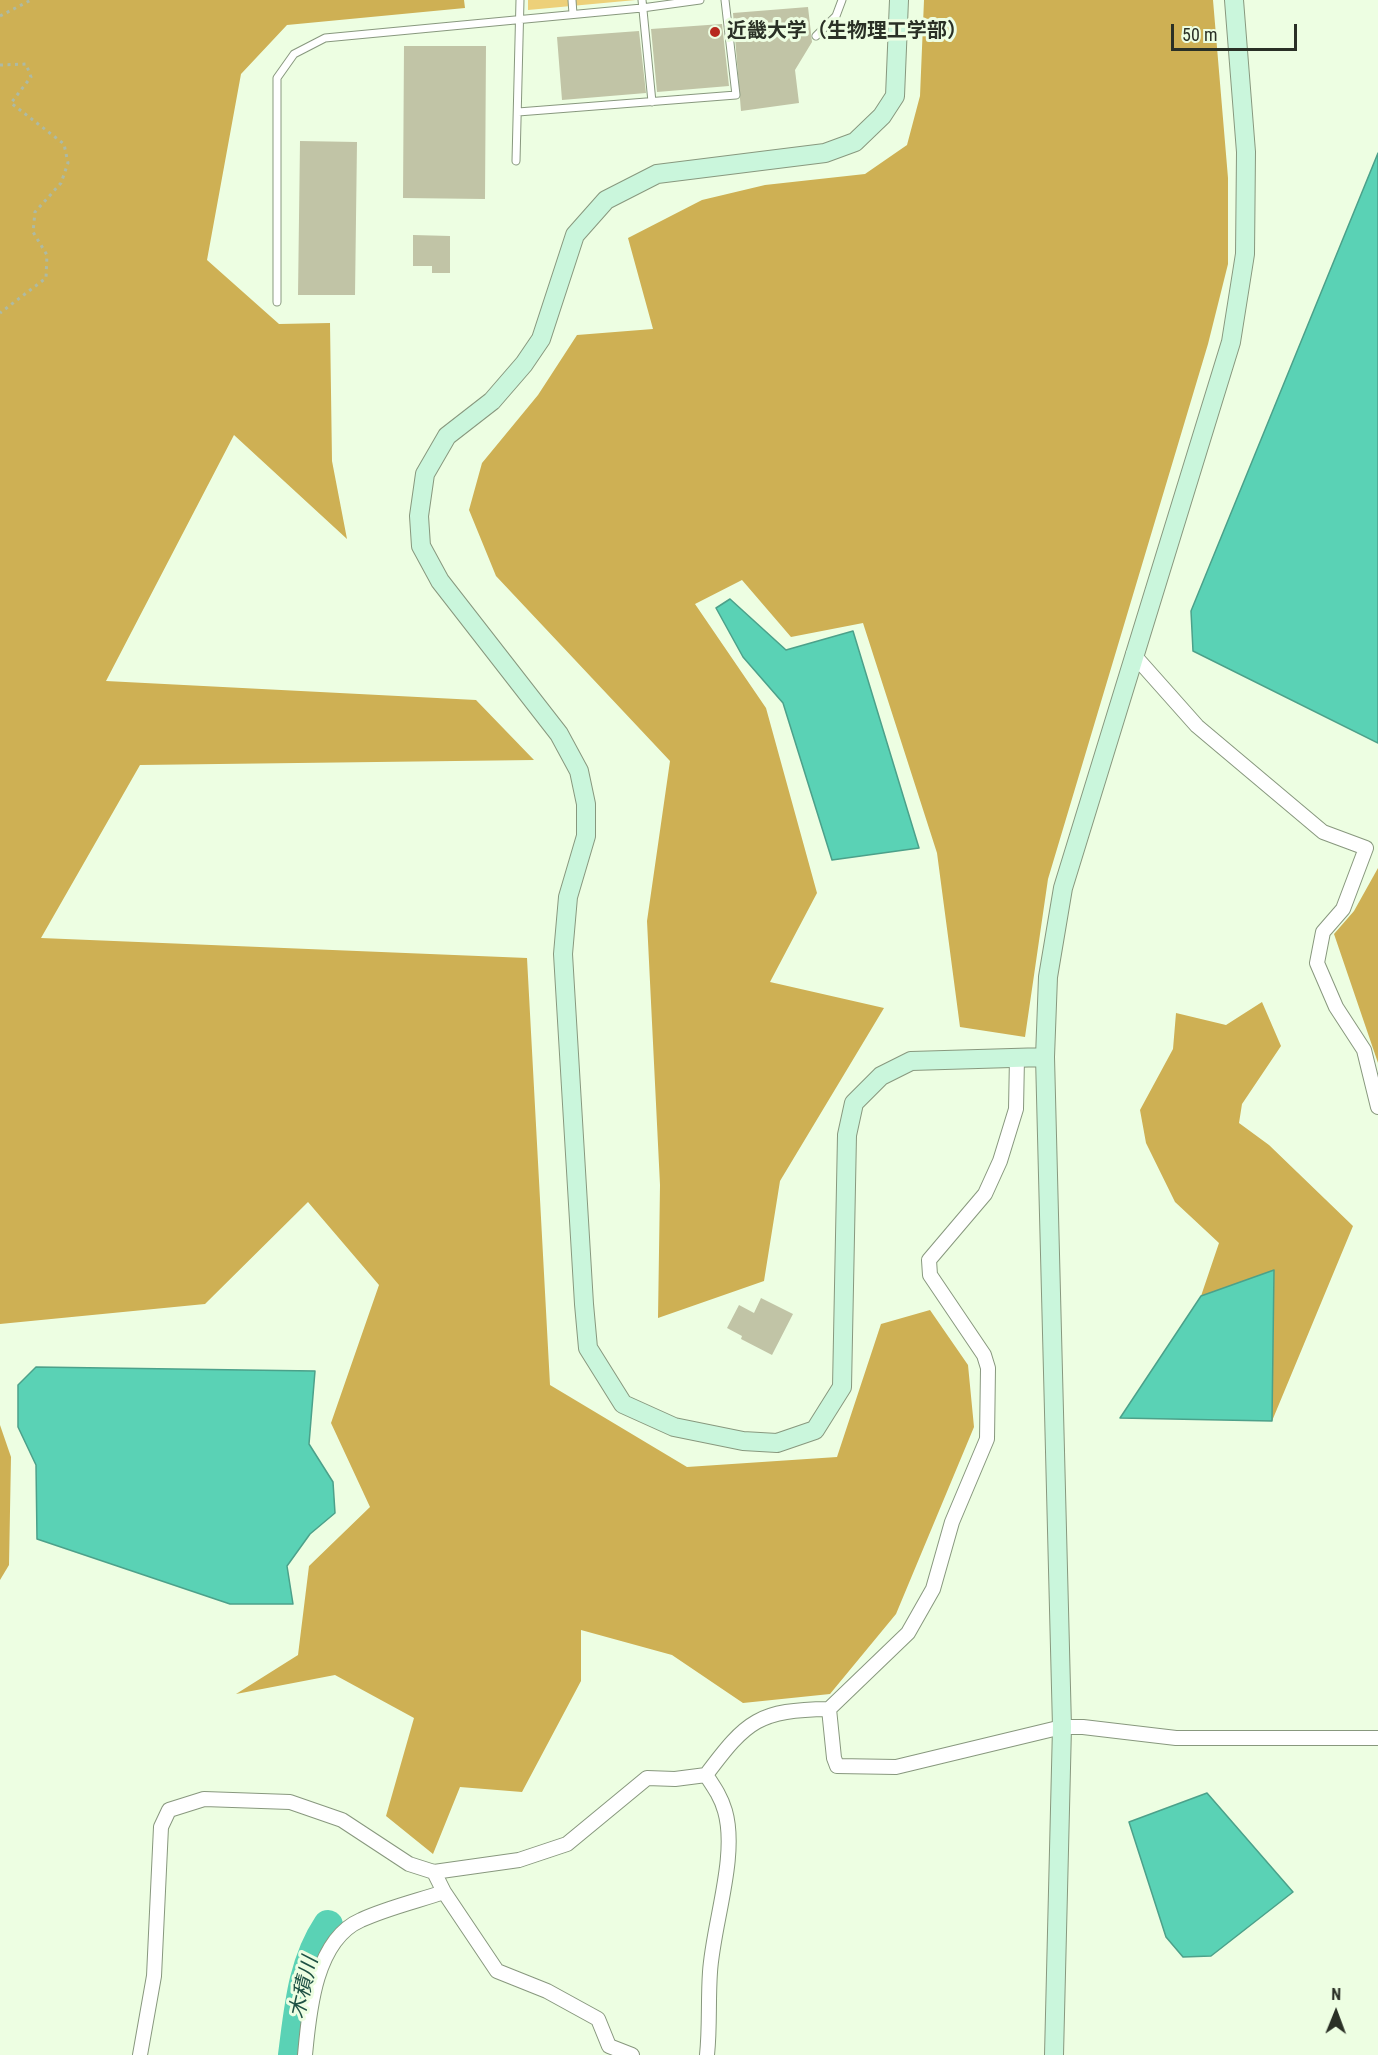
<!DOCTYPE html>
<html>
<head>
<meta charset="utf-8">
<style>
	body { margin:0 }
	#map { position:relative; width:1378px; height:2055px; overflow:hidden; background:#edfee2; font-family:"Roboto Condensed",sans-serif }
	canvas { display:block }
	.north { position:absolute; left:1306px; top:1983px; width:60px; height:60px; -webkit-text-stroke:4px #edfee2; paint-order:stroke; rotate:1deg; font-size:16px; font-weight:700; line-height:24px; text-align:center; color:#2a3026 }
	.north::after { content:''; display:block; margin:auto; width:21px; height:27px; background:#2a3026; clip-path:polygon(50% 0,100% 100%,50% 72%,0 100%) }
	.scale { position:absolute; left:1171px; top:24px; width:126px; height:27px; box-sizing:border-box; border:3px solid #2a3026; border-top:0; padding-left:8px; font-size:18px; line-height:21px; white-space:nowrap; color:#2a3026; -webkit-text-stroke:4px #edfee2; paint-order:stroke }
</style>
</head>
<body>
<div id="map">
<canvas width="1378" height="2055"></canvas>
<div class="north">N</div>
<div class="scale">50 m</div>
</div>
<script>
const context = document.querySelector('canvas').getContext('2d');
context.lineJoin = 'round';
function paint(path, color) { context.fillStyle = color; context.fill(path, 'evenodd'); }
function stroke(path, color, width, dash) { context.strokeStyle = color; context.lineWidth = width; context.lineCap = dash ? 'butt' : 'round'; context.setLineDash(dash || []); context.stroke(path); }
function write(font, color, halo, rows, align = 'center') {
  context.font = font + ' "Roboto Condensed","Noto Sans JP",sans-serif'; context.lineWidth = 6; context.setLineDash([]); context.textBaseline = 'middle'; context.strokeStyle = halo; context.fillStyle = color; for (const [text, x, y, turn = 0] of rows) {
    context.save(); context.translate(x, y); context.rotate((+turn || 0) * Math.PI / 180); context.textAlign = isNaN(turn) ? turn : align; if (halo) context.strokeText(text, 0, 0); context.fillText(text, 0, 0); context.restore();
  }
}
paint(new Path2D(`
	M 528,0 L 636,0 L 528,10 Z`), '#edd079');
paint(new Path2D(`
	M 0,0 L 464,0 L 465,8 L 287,25 L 241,74 L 207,260 L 279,324 L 330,323 L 332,461 L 347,539 L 234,435 L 106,681 L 476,700 L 534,760 L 140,765 L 41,938 L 527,958 L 550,1385 L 687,1467 L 837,1457 L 881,1324 L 930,1310 L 968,1365 L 974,1427 L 896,1614 L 830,1694 L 743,1703 L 672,1655 L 581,1630 L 581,1681 L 522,1792 L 460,1787 L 433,1854 L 386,1816 L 414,1718 L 335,1675 L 236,1694 L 298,1655 L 309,1566 L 370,1507 L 331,1423 L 379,1285 L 308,1202 L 205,1304 L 0,1324 Z
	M 924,0 L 1213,0 L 1228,178 L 1228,264 L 1208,344 L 1048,879 L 1025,1037 L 960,1027 L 937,853 L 863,623 L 791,637 L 742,580 L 695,604 L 766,708 L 817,893 L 770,982 L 884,1008 L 780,1181 L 764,1281 L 658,1318 L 660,1185 L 647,921 L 670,761 L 496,576 L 469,510 L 482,463 L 538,395 L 577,335 L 653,329 L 628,238 L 702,200 L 765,185 L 865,174 L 907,145 L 920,96 Z
	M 1378,868 L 1378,1063 L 1334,934 L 1354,911 Z
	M 1262,1002 L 1281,1046 L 1242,1104 L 1239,1123 L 1269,1145 L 1353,1226 L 1272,1421 L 1274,1271 L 1201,1296 L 1219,1243 L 1175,1202 L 1146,1143 L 1140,1110 L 1173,1049 L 1176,1013 L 1226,1025 Z
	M 0,1425 L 11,1457 L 9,1565 L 0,1580 Z`), '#ceb054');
const water = new Path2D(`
	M 1378,153 L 1378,743 L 1193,651 L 1191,611 Z
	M 730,599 L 786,650 L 853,631 L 919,848 L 832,860 L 783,703 L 743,657 L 716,608 Z
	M 1274,1270 L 1272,1421 L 1120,1418 L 1201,1296 Z
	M 36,1367 L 315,1371 L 309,1444 L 333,1482 L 335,1513 L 310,1534 L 287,1566 L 293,1604 L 230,1604 L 37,1539 L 36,1465 L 18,1427 L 18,1385 Z
	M 1207,1793 L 1293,1892 L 1211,1956 L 1183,1957 L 1166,1937 L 1129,1822 Z`);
paint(water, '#5ad2b5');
stroke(water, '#4ca18a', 1.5);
stroke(new Path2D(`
	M 293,2055 C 299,2010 302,1964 328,1925`), '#5ad2b5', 30);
paint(new Path2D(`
	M 808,7 L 812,42 L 795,70 L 799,103 L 741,111 L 733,13 Z
	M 722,24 L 729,86 L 657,92 L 651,29 Z
	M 639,31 L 646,93 L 562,100 L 557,37 Z
	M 404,46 L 486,46 L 485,199 L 403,198 Z
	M 300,141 L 357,142 L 355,295 L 298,295 Z
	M 413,235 L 450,236 L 450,273 L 432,273 L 432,266 L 413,266 Z
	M 761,1298 L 793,1314 L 772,1355 L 741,1339 L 742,1336 L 727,1328 L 739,1305 L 754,1313 Z`), '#c1c4a6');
const lane = new Path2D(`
	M 572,0 L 573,14
	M 642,0 L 652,102
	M 816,36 L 836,16 L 842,0
	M 518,112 L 736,95 L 725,0
	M 516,161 L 520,0
	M 277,302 L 277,78 L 294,54 L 325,38 L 642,8 L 700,0`);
const street = new Path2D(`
	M 1133,654 L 1197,726 L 1323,832 L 1366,848 L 1343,909 L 1323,932 L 1317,963 L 1336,1007 L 1364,1050 L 1378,1107
	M 829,1709 L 834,1758 L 837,1766 L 896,1767 L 1062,1727 L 1083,1727 L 1176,1738 L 1378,1738
	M 706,1775 C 714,1787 721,1797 725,1811 C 738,1856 713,1924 710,1972 C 708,2000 710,2027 707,2055
	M 434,1872 L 444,1892 L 497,1971 L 547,1991 L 598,2019 L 609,2046 L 632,2055
	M 140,2055 L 154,1976 L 161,1827 L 169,1810 L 204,1799 L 290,1802 L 342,1820 L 409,1864 L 434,1872 L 519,1860 L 567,1844 L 647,1778 L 675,1779 L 706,1775 C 747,1720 759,1710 829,1709 L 908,1633 L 933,1589 L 952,1522 L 987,1439 L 988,1368 L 984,1355 L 930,1275 L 929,1260 L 985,1194 L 1000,1161 L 1016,1109 L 1017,1058
	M 305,2055 C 309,2012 315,1940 361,1920 C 387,1908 417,1901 444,1892`);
const secondary = new Path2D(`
	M 899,0 L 895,96 L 882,116 L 855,142 L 825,153 L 657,174 L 606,200 L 575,235 L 541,339 L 524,364 L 492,401 L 447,436 L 425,474 L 419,516 L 421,546 L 440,581 L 559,734 L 579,771 L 586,804 L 586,836 L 568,897 L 563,954 L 584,1304 L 588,1348 L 623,1404 L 674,1427 L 743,1441 L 777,1443 L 815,1430 L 842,1387 L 847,1135 L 854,1103 L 881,1076 L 911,1061 L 1045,1057
	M 1054,2055 L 1062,1727 L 1045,1057 L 1048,977 L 1063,888 L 1231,342 L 1245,254 L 1246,152 L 1234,0`);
stroke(lane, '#88987e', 9);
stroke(street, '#88987e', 16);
stroke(secondary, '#88987e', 20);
stroke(new Path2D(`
	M 0,16 L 31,0
	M 0,65 L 26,64 L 31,77 L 11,103 L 64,144 L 68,163 L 61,183 L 35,212 L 33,232 L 47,255 L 46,278 L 0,313`), '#adbaa4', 3, [3, 4.5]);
stroke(lane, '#fff', 7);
stroke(street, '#fff', 14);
stroke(secondary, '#caf6dc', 18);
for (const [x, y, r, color] of [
	[715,32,6,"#b7291e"]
]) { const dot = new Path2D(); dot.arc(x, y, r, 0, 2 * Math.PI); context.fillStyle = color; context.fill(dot); stroke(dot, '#edfee2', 2); }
write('bold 20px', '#2a3026', '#edfee2', [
	["近畿大学（生物理工学部）",727,32]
], 'left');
write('italic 21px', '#1e5144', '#edfee2', [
	["木積川",305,1988,-77]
]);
</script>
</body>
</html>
